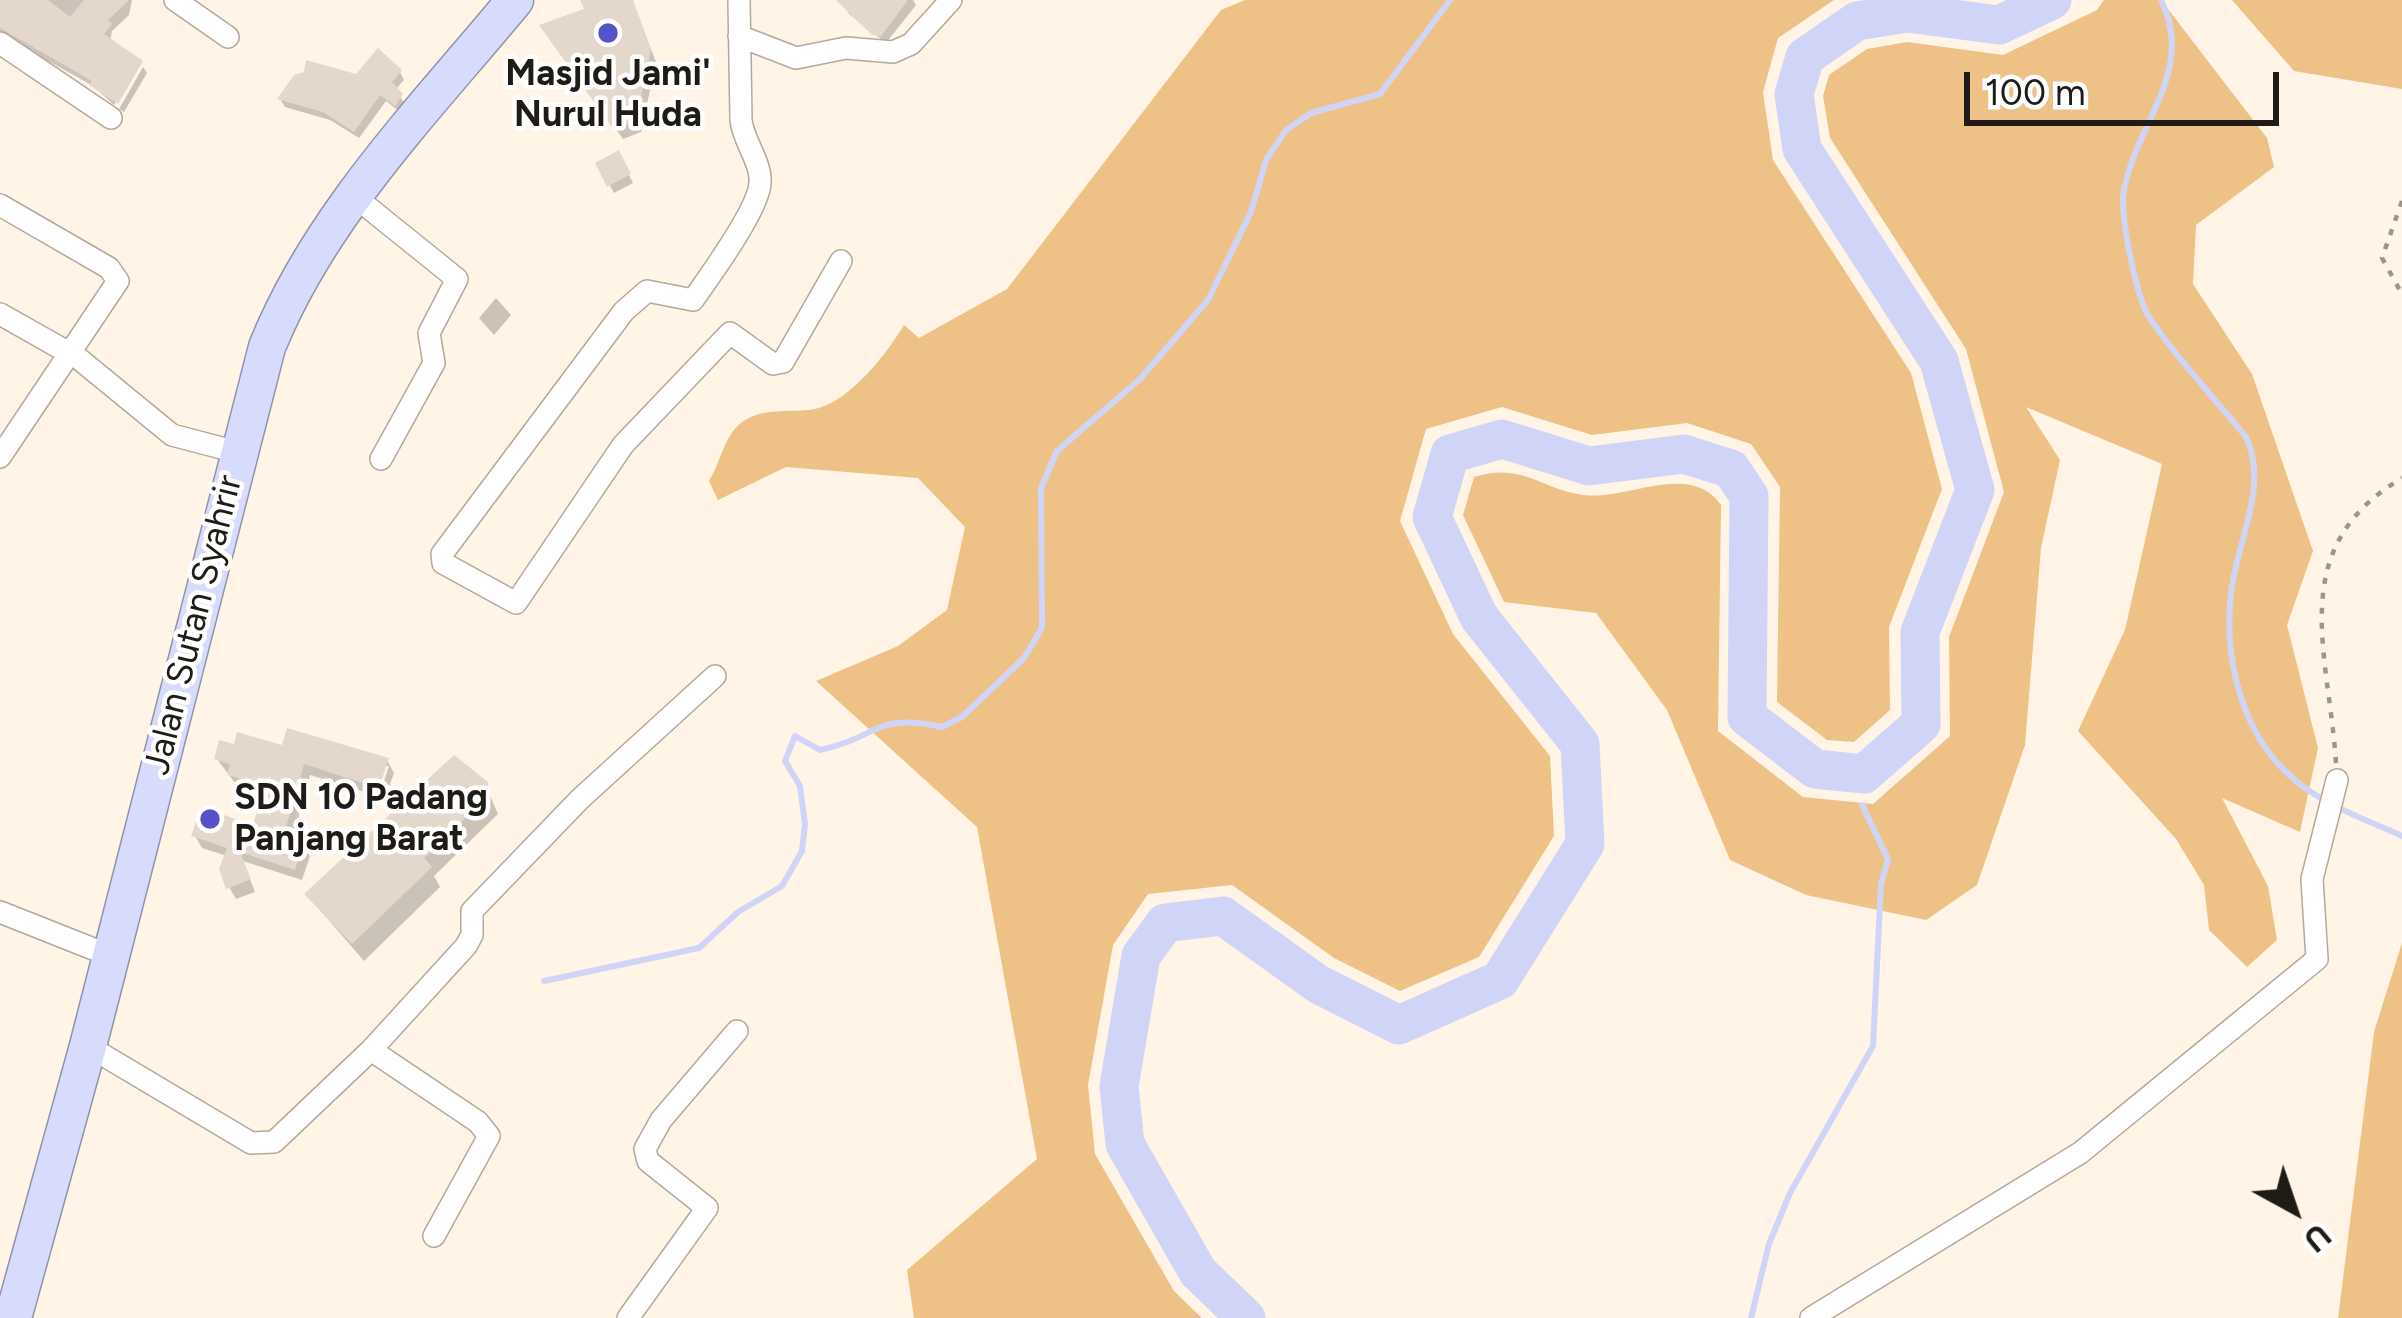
<!DOCTYPE html>
<html>
<head>
<meta charset="utf-8">
<style>
	body { margin:0 }
	#map { position:relative; width:2402px; height:1318px; overflow:hidden; background:#fff4e6; font-family:Figtree,sans-serif }
	canvas { display:block }
	.north { position:absolute; left:2234px; top:1150px; width:120px; height:120px; -webkit-text-stroke:9px #fff; paint-order:stroke; rotate:140deg; font-size:33px; font-weight:700; line-height:48px; text-align:center; color:#1f1b16 }
	.north::after { content:''; display:block; margin:auto; width:42px; height:54px; background:#1f1b16; clip-path:polygon(50% 0,100% 100%,50% 72%,0 100%) }
	.scale { position:absolute; left:1964px; top:72px; width:315px; height:54px; box-sizing:border-box; border:6px solid #1f1b16; border-top:0; padding-left:15px; font-size:36px; line-height:42px; white-space:nowrap; color:#1f1b16; -webkit-text-stroke:9px #fff; paint-order:stroke }
</style>
</head>
<body>
<div id="map">
<canvas width="2402" height="1318"></canvas>
<div class="north">U</div>
<div class="scale">100 m</div>
</div>
<script>
const context = document.querySelector('canvas').getContext('2d');
context.lineJoin = 'round';
function paint(path, color) { context.fillStyle = color; context.fill(path, 'evenodd'); }
function stroke(path, color, width, dash) { context.strokeStyle = color; context.lineWidth = width; context.lineCap = dash ? 'butt' : 'round'; context.setLineDash(dash || []); context.stroke(path); }
function write(font, color, halo, rows, align = 'center') {
  context.font = font + ' Figtree,sans-serif'; context.lineWidth = 9; context.setLineDash([]); context.textBaseline = 'middle'; context.strokeStyle = halo; context.fillStyle = color; for (const [text, x, y, turn = 0] of rows) {
    context.save(); context.translate(x, y); context.rotate((+turn || 0) * Math.PI / 180); context.textAlign = isNaN(turn) ? turn : align; if (halo) context.strokeText(text, 0, 0); context.fillText(text, 0, 0); context.restore();
  }
}
paint(new Path2D(`
	M 1245,0 L 1834,0 L 1778,38 L 1763,92 L 1773,160 L 1911,373 L 1942,489 L 1889,627 L 1890,710 L 1854,742 L 1827,740 L 1777,702 L 1780,487 L 1751,444 L 1687,423 L 1592,435 L 1502,407 L 1426,429 L 1400,521 L 1453,634 L 1550,756 L 1554,836 L 1479,957 L 1400,991 L 1334,958 L 1232,885 L 1148,894 L 1113,945 L 1088,1085 L 1095,1154 L 1174,1291 L 1202,1318 L 914,1318 L 907,1270 L 1037,1159 L 977,827 L 816,681 L 898,646 L 947,610 L 965,527 L 918,478 L 786,467 L 718,500 L 709,481 C 719,465 723,443 734,430 C 755,404 791,414 815,409 C 851,401 887,353 904,325 L 919,338 L 1007,289 L 1221,10 Z
	M 2104,0 L 2161,0 L 2267,138 L 2274,167 L 2196,225 L 2193,284 L 2252,374 L 2313,551 L 2287,625 L 2318,748 L 2300,832 L 2222,798 L 2268,886 L 2277,940 L 2247,967 L 2209,930 L 2204,885 L 2176,839 L 2078,731 L 2125,630 L 2162,464 L 2026,407 L 2060,460 L 2041,548 L 2025,745 L 1977,885 L 1926,920 L 1806,895 L 1730,860 L 1667,710 L 1596,613 L 1504,602 L 1463,515 L 1474,477 C 1523,462 1539,489 1584,495 C 1626,501 1690,460 1721,505 L 1718,731 L 1803,797 L 1873,804 L 1950,736 L 1949,637 L 2004,492 L 1966,349 L 1830,138 L 1823,96 L 1829,75 L 1867,49 L 1907,42 L 2003,55 L 2097,10 Z
	M 2232,0 L 2402,0 L 2402,89 L 2294,71 Z
	M 2402,943 L 2402,1318 L 2338,1318 L 2374,1032 Z`), '#eec286');
paint(new Path2D(`
	M 0,0 L 132,0 L 129,15 L 112,31 L 110,42 L 139,63 L 114,105 L 93,86 L 0,34 Z
	M 583,0 L 632,0 L 656,62 L 641,132 L 623,139 L 550,37 L 588,11 Z
	M 850,0 L 913,0 L 916,5 L 886,43 L 849,14 L 845,6 Z
	M 143,67 L 147,73 L 124,112 L 119,109 Z
	M 400,72 L 404,80 L 395,90 L 406,105 L 400,112 L 386,101 L 359,138 L 330,120 L 285,107 L 280,99 L 357,77 Z
	M 618,154 L 633,183 L 614,193 L 599,165 Z
	M 496,298 L 511,315 L 494,335 L 479,318 Z
	M 284,749 L 387,760 L 394,773 L 385,798 L 379,796 L 389,766 L 383,766 L 374,795 L 310,775 L 292,840 L 302,844 L 310,856 L 302,880 L 243,861 L 255,892 L 236,899 L 229,887 L 227,856 L 202,848 L 195,836 L 255,828 L 265,795 L 238,787 L 217,759 Z
	M 485,784 L 498,814 L 434,876 L 440,887 L 364,961 L 307,895 Z`), '#0003');
stroke(new Path2D(`
	M 2161,0 C 2196,70 2137,122 2124,190 C 2119,213 2135,284 2144,307 C 2155,334 2224,409 2246,437 C 2265,478 2247,520 2237,562 C 2218,636 2234,730 2296,781 C 2326,806 2367,820 2402,836
	M 544,981 L 699,948 L 738,912 L 782,886 L 802,851 L 805,824 L 800,786 L 785,761 L 795,736 L 820,750 C 878,738 874,712 942,727 L 962,717 L 1024,658 L 1042,628 L 1041,488 L 1057,451 L 1140,379 L 1208,300 L 1251,212 L 1266,160 L 1286,130 L 1311,113 L 1380,94 L 1450,0
	M 1751,1318 L 1769,1244 L 1790,1193 L 1873,1046 L 1881,884 L 1888,859 L 1862,805`), '#d0d5f8', 6);
stroke(new Path2D(`
	M 1246,1318 L 1198,1272 L 1125,1144 L 1119,1086 L 1141,956 L 1165,923 L 1223,916 L 1318,984 L 1399,1025 L 1500,980 L 1585,844 L 1580,744 L 1479,617 L 1432,517 L 1450,454 L 1502,439 L 1589,466 L 1684,454 L 1731,469 L 1749,496 L 1747,717 L 1815,769 L 1864,774 L 1921,724 L 1920,632 L 1975,490 L 1939,361 L 1802,149 L 1794,94 L 1805,57 L 1857,21 L 1907,13 L 1999,25 L 2052,0`), '#d0d5f8', 39);
paint(new Path2D(`
	M 0,0 L 48,0 L 70,17 L 84,0 L 129,0 L 108,20 L 112,24 L 104,34 L 143,61 L 118,104 L 89,85 L 92,81 L 0,28 Z
	M 580,0 L 633,0 L 651,49 L 636,121 L 614,130 L 539,25 L 584,9 Z
	M 836,0 L 908,0 L 881,36 L 872,35 Z
	M 378,48 L 402,70 L 392,82 L 403,94 L 395,106 L 380,95 L 354,132 L 323,112 L 277,99 L 294,75 L 304,72 L 306,60 L 356,74 Z
	M 619,150 L 631,174 L 607,187 L 595,163 Z
	M 287,728 L 389,758 L 379,788 L 304,764 L 284,834 L 304,841 L 295,870 L 240,852 L 251,879 L 226,889 L 219,869 L 227,848 L 191,836 L 201,807 L 253,825 L 265,785 L 227,775 L 230,764 L 214,759 L 219,740 L 234,744 L 237,732 L 282,745 Z
	M 454,755 L 488,782 L 489,795 L 424,858 L 432,867 L 352,944 L 304,894 Z`), '#e3d8cb');
const minor = new Path2D(`
	M 175,0 L 228,37
	M 739,0 L 741,120 C 743,141 762,163 760,183 C 759,209 709,277 693,300 L 647,291 L 624,311 L 442,554 L 443,563 L 516,603 L 623,445 L 730,333 L 773,364 L 783,362 L 841,261
	M 739,36 L 796,58 L 846,48 L 893,52 L 911,44 L 951,0
	M 0,43 L 111,118
	M 354,196 L 457,279 L 429,333 L 434,363 L 381,459
	M 0,205 L 109,268 L 118,281 L 0,457
	M 0,314 L 78,358 L 172,435 L 237,452
	M 0,912 L 111,956
	M 88,1046 L 251,1143 L 274,1142 L 371,1050 L 466,946 L 472,935 L 472,911 L 580,799 L 715,676
	M 371,1050 L 478,1122 L 489,1136 L 434,1236
	M 628,1318 L 707,1208 L 648,1161 L 645,1149 L 661,1120 L 737,1031
	M 1811,1318 L 2080,1153 L 2317,959 L 2312,879 L 2337,780`);
const trunk = new Path2D(`
	M 13,1318 L 88,1046 L 267,347 C 320,215 425,109 515,0`);
stroke(minor, '#b3a99c', 24);
stroke(trunk, '#9093ac', 39);
stroke(new Path2D(`
	M 2402,201 L 2382,258 L 2402,294
	M 2336,763 C 2329,652 2284,548 2402,478`), '#9d958b', 4.5, [6, 9]);
stroke(minor, '#fff', 21);
stroke(trunk, '#d7dcfc', 36);
for (const [x, y, r, color] of [
	[608,33,12,"#5652ca"],
	[210,819,12,"#5652ca"]
]) { const dot = new Path2D(); dot.arc(x, y, r, 0, 2 * Math.PI); context.fillStyle = color; context.fill(dot); stroke(dot, '#fff', 4.5); }
write('bold 36px', '#1f1b16', '#fff', [
	["Masjid Jami'",608,74],
	["Nurul Huda",608,115],
	["SDN 10 Padang",234,798,"left"],
	["Panjang Barat",234,839,"left"]
]);
write('36px', '#1f1b16', '#fff', [
	["Jalan Sutan Syahrir",194,625,-76]
]);
</script>
</body>
</html>
